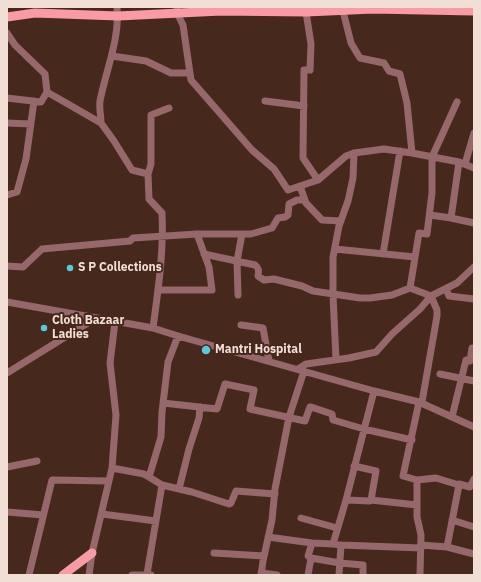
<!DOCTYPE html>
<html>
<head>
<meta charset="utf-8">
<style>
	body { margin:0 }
	#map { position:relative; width:481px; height:582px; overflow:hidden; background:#46291c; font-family:"IBM Plex Sans",sans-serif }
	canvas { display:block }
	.frame { position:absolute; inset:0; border:8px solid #f1ded5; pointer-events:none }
</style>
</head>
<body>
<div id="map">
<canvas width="481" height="582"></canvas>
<div class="frame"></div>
</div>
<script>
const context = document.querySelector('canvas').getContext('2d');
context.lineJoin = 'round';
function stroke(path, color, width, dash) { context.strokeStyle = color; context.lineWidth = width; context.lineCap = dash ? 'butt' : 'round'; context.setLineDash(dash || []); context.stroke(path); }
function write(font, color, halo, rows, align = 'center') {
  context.font = font + ' "IBM Plex Sans",sans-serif'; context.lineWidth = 4; context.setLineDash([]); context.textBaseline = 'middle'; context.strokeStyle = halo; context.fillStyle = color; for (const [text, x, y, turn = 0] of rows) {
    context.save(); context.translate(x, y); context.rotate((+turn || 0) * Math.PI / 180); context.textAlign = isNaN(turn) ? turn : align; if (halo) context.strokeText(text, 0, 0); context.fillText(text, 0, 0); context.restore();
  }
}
stroke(new Path2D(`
	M 177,7 L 177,13 L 183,25 L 191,80 L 252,150 L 274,169 L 288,190 L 318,180 L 346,156 L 354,153 L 384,149 L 412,153 L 459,162 L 474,168
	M 343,11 L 351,43 L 360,58 L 384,63 L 389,71 L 400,74 L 407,103 L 412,153
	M 306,12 L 311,44 L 310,70 L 304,70 L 303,158 L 318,180
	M 7,33 L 15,45 L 45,74 L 47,92 L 101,123 L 114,141 L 132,170 L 148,174 L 149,199 L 162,213 C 164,252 158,290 153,328
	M 112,56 L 146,61 L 171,73 L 190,73
	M 7,98 L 41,102 L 47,92
	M 265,101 L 304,106
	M 7,123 L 31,124
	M 101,123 C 101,116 99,108 100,101 C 106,70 120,39 117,7
	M 465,164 L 474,133
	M 148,174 L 151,164 L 151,115 L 169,108
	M 300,186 L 306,203 L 322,220 L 341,221
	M 7,195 L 17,192 L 26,159 L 34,101
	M 430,215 L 451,218 L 459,162
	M 451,218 L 474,223
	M 335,249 L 415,257
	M 204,254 L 255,265 C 259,268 259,271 258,276 L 264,280 L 274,279 L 302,286 L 313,291 L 360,298 L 370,298 L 392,295 L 410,288 L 431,296 L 437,310 L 437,316 L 422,402
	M 383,254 L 400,151
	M 7,266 L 23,267 L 42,249 L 130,241 L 133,238 L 197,234 L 251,234 L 272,228 L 278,218 L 285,217 L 288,215 L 289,204 L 297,200 L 305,200
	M 410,288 L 419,233 L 427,234 L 432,193 L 432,157 L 457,102
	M 446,289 L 449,296 L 474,299
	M 158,290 L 212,290 L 209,267 L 197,234
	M 238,295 L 237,261 L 242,234
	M 7,302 L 153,328 L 178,336 L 374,391 L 419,402 L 474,427
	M 241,325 L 263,328 L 269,361
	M 336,359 L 333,295 L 333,257 L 339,226 L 348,201 L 353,178 L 354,153
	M 298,369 L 306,364 L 349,358 L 376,352 L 392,334 L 420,309 L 431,296 L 457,283 L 474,267
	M 7,373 L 96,318
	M 440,374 L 474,381
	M 419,402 L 403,476 L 417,480 L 417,517 L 421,535 L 420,575
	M 163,403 L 217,409 L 225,384 L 254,390 L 250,409 L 305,421 L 310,407 L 311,407 L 332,414 L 333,420 L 364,429 L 412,440
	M 452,417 L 466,360 L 470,361 L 472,348 L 474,348
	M 7,467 L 37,461
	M 112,468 L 144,474 L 162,485 L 192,492 L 229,504 L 231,503 L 236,491 L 275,494
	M 149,477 L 161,437 L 162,412 L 168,362 L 178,336
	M 417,480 L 436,478 L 459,485 L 447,547 L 421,545
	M 459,484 L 470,487 L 474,479
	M 179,489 L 189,449 L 199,418 L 200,407
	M 346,500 L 370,501 L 371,500 L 376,471 L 354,466
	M 371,500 L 417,505
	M 7,512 L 43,515
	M 102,514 L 156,521
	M 301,518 L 337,528
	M 452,520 L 474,527
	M 268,537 L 312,543
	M 341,545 L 421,548
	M 447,547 L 474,554
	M 214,553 L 264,556
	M 311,558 L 340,563 L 363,565 L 363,575
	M 261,573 L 277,575
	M 147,574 L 162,485
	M 29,575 L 52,480 L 109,481
	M 89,575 L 92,553 L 112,468 L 116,415 L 110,363 L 115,322
	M 132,575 L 151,575
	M 261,575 L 263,561 L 272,520 L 275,489 L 289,417 L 304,371
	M 308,575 L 311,558 L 308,556 L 312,543 L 333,544
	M 339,575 L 341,545 L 333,544 L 346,500 L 374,391`), '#96676b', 7);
stroke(new Path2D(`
	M 7,17 L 35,13 L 118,16 L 221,11 L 306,12 L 373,9 L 474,11
	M 63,575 L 92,553`), '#fa9aa4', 9);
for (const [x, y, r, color] of [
	[70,268,4,"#53cbda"],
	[44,328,4,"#53cbda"],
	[206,350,5,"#53cbda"]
]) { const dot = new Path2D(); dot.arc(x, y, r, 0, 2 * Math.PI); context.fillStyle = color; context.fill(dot); stroke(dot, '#46291c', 1.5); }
write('bold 12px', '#f1ded5', '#46291c', [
	["S P Collections",78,268],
	["Cloth Bazaar",52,321],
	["Ladies",52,335],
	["Mantri Hospital",215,350]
], 'left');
</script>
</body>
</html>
